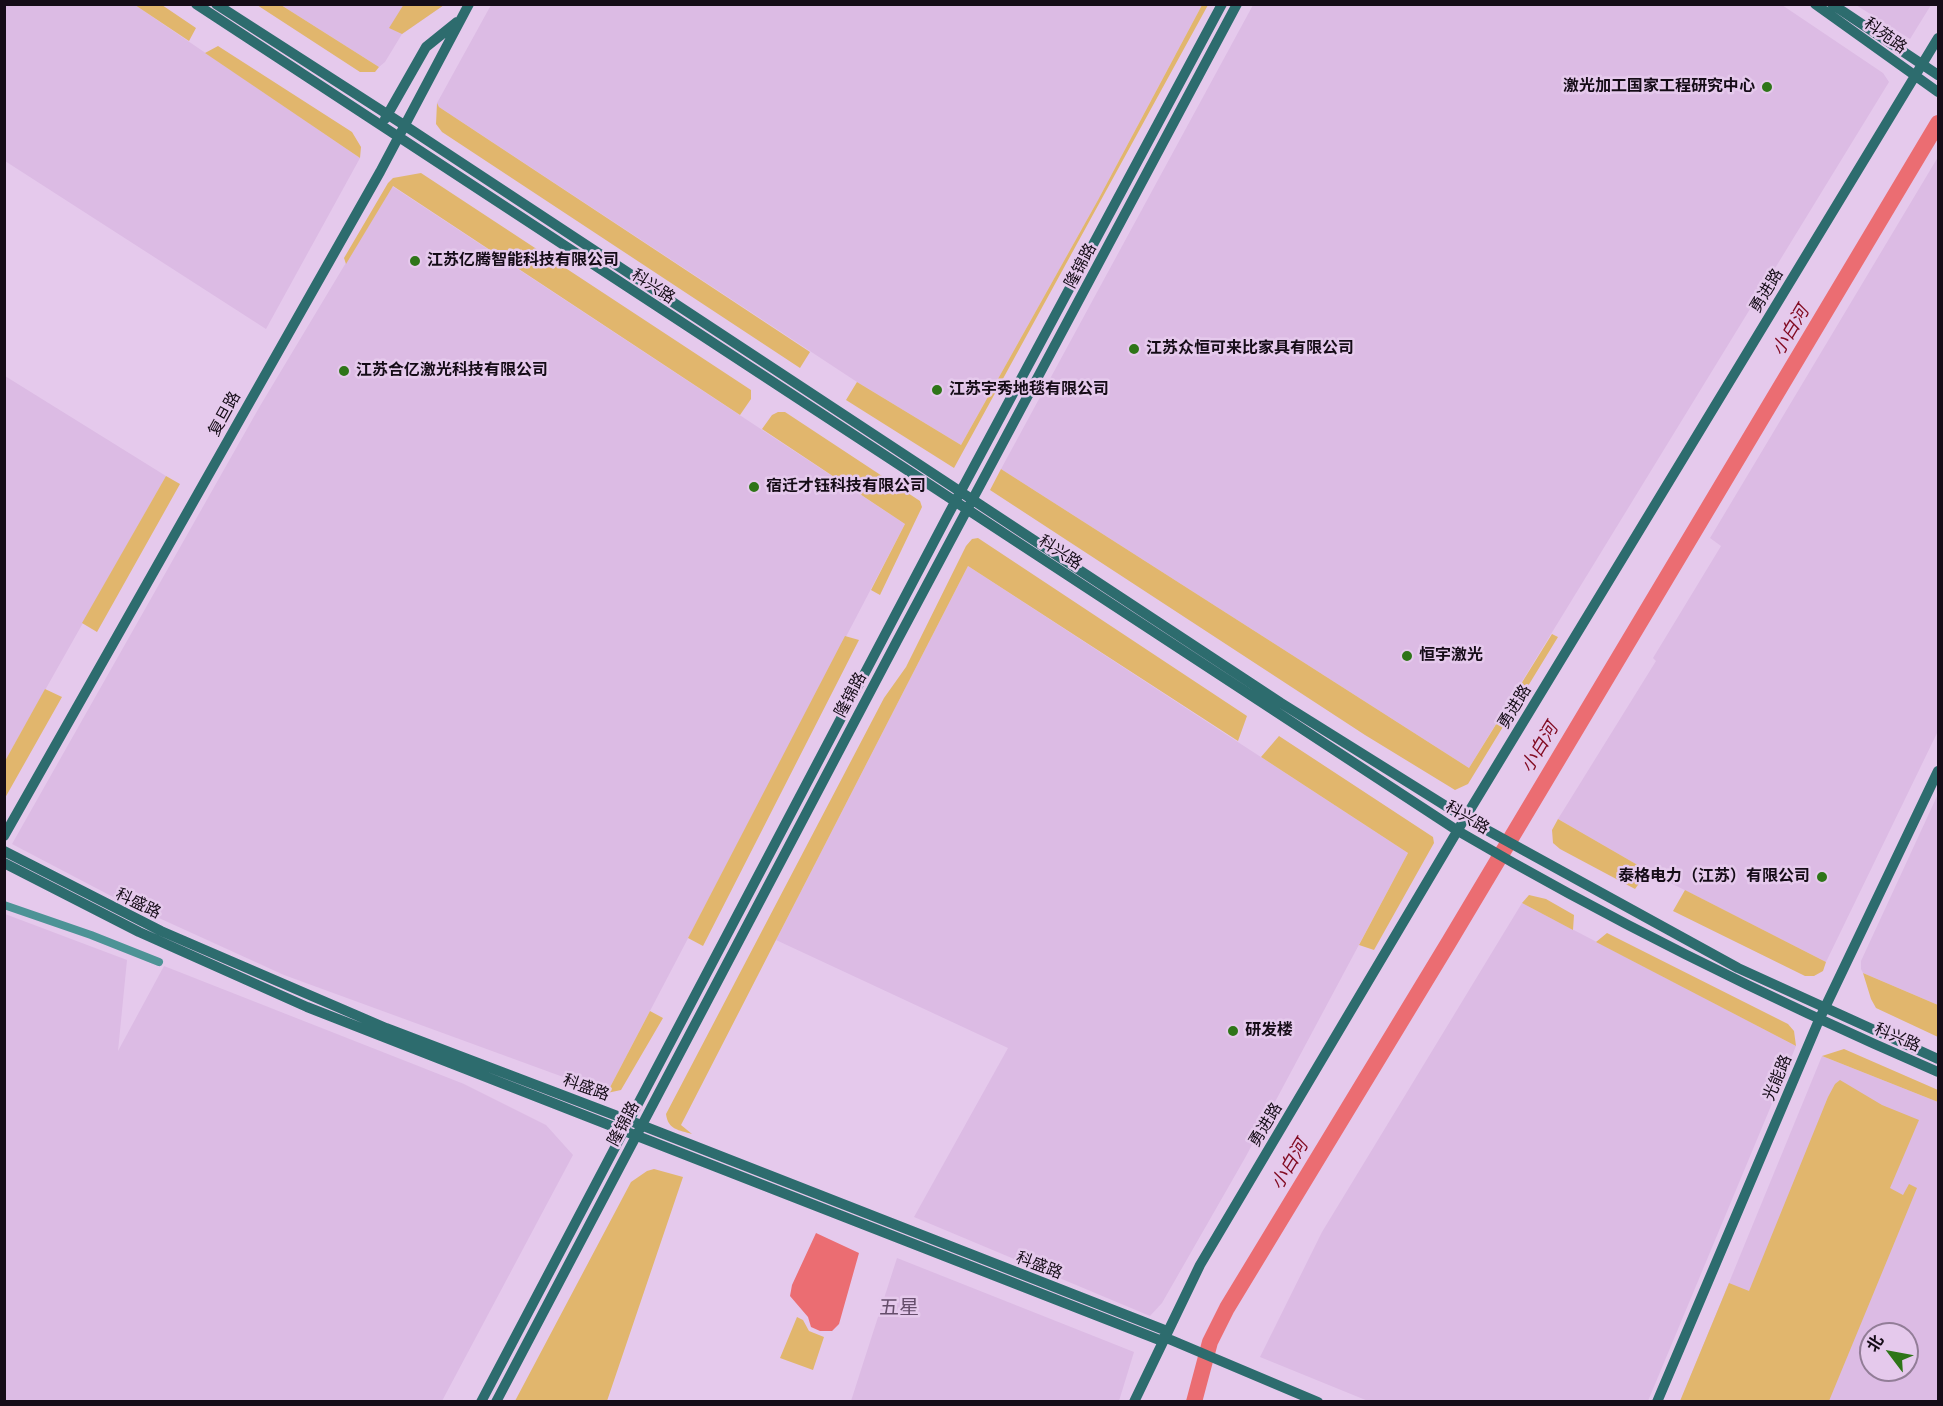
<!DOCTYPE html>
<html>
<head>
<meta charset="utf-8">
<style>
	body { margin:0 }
	#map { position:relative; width:1943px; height:1406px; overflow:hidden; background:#e5c9ec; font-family:Helvetica,"Noto Sans SC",sans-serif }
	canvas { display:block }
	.frame { position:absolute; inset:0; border:6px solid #150c17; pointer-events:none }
	.north { position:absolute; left:1859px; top:1322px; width:60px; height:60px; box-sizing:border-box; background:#e5c9ec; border:2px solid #927d97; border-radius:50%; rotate:302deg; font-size:16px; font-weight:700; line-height:24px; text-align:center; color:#150c17 }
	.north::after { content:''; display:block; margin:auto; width:21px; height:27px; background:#2e7518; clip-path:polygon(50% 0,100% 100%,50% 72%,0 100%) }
</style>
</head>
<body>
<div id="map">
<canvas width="1943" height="1406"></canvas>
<div class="frame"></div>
<div class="north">北</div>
</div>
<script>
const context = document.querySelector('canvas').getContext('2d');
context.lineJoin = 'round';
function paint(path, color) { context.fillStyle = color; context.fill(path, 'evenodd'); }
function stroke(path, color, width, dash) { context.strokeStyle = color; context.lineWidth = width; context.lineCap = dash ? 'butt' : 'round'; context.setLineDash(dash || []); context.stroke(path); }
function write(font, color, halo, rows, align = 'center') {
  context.font = font + ' Helvetica,"Noto Sans SC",sans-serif'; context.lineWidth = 5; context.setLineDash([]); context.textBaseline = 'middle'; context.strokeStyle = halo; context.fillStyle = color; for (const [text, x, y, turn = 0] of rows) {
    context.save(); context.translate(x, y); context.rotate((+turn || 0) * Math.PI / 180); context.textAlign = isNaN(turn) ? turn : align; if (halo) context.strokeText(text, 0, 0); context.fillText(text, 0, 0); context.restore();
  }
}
paint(new Path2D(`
	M 4,5 L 135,5 L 360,158 L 266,329 L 5,161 Z
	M 281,5 L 444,5 L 402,34 L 385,62 L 379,67 Z
	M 491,5 L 1202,5 L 1098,200 L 961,445 L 857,382 L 439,107 L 437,103 Z
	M 1253,5 L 1782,5 L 1883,73 L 1889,82 L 1469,768 L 1001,469 Z
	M 1856,5 L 1931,5 L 1910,39 Z
	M 1938,157 L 1938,731 L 1826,962 L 1653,874 L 1558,819 L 1656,661 L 1653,658 L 1721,546 L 1710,538 Z
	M 392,186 L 905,524 L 607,1093 L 284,975 L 115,898 L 12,844 L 260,406 Z
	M 5,376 L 166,476 L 5,761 Z
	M 968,566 L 1408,853 L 1245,1158 L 1162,1303 L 1150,1316 L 914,1217 L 1008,1048 L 776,940 Z
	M 1938,794 L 1938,1005 L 1863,973 L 1861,969 L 1861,961 Z
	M 1522,903 L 1796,1046 L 1648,1401 L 1368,1401 L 1260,1357 L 1322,1232 Z
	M 5,914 L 127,960 L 118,1051 L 164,966 L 464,1084 L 546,1125 L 573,1155 L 442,1401 L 5,1401 Z
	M 1822,1056 L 1938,1102 L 1938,1401 L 1680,1402 ZM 1871,1334 L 1907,1334 L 1907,1370 L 1871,1370 Z
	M 897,1258 L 1134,1352 L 1119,1401 L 851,1401 Z`), '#dcbbe4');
paint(new Path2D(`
	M 404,4 L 444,4 L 444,5 L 402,34 L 389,28 Z
	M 135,5 L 162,5 L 196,28 L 189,41 Z
	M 257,5 L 281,5 L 379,67 L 375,72 L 360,72 Z
	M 1202,5 L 1208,5 L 954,468 L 846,400 L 857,382 L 961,445 L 1098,200 Z
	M 218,46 L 352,132 L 361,147 L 360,158 L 205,53 Z
	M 437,103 L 439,107 L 810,352 L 800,368 L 442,132 L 436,124 Z
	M 421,173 L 751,390 L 751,399 L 740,415 L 393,186 L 346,264 L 344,258 L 388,183 L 393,178 Z
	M 778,412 L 785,412 L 920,501 L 922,507 L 880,595 L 871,590 L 905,524 L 762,429 L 772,415 Z
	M 1001,469 L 1469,768 L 1552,634 L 1558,637 L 1468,784 L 1455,790 L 1365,735 L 990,490 Z
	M 166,476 L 180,484 L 97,632 L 82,623 Z
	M 978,538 L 1247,716 L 1238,741 L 968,566 L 681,1125 L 692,1134 C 679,1130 668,1130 666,1114 L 884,698 L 906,667 L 966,546 L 972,539 Z
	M 845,636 L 859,640 L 703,946 L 688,938 Z
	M 45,689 L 62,697 L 5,798 L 5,761 Z
	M 1279,736 L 1433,837 L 1434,843 L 1374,950 L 1359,945 L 1408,853 L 1261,757 Z
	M 1558,819 L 1648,871 L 1635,889 L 1560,849 L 1553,843 L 1552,830 Z
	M 1685,890 L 1826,962 L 1823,971 L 1814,976 L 1805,976 L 1673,911 Z
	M 1529,895 L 1546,899 L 1574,915 L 1573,930 L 1522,903 Z
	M 1607,933 L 1788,1024 L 1794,1031 L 1796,1046 L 1596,942 Z
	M 1863,973 L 1938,1005 L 1938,1037 L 1876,1008 L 1871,999 Z
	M 650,1011 L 663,1018 L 621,1090 L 607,1093 Z
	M 1844,1049 L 1938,1090 L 1938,1102 L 1822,1056 Z
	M 1840,1080 L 1882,1105 L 1919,1120 L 1890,1188 L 1903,1195 L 1909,1184 L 1917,1188 L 1829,1401 L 1680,1401 L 1729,1283 L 1749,1291 L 1828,1097 L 1835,1084 Z
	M 654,1169 L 683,1177 L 607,1401 L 515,1401 L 631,1182 L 647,1171 Z
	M 797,1317 L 803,1320 L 809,1331 L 824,1337 L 813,1370 L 780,1358 Z`), '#e1b66d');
paint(new Path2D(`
	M 816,1233 L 859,1253 L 839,1324 L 832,1331 L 820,1331 L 811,1327 L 808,1317 L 790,1296 L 792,1285 Z`), '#eb6d72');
stroke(new Path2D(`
	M 1931,135 L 1938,139`), '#eb6d72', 3);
stroke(new Path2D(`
	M 1194,1402 L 1210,1342 L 1227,1308 L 1449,942 L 1938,123`), '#eb6d72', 16);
stroke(new Path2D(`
	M 4,905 L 91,935 L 159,962`), '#4d9396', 8);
stroke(new Path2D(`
	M 196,4 L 1458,831 C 1613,922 1774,1001 1938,1072
	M 216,4 L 404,125 L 1281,703 L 1465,818 L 1738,968 L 1938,1059
	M 1815,4 L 1938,92
	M 1832,4 L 1938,75
	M 385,119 L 426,47 L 457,22
	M 4,836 L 380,172 L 469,4
	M 4,851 L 161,931 L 386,1028 L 641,1125 L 1167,1331
	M 4,863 L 139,932 L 307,1007 L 1162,1341
	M 1164,1337 L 1318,1402
	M 481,1402 L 948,515 L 1222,4
	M 496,1402 L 898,639 L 1237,4
	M 1134,1402 L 1200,1265 L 1465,818 L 1938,38
	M 1657,1402 L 1819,1020 L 1938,771`), '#2d6c6e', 10);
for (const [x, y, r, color] of [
	[1767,87,6,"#2e7518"],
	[415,261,6,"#2e7518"],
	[1134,349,6,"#2e7518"],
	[344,371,6,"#2e7518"],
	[937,390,6,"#2e7518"],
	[754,487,6,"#2e7518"],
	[1407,656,6,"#2e7518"],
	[1822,877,6,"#2e7518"],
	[1233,1031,6,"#2e7518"]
]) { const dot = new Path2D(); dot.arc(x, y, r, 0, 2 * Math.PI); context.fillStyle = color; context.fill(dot); stroke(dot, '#e5c9ec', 2); }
write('16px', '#150c17', '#e5c9ec', [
	["科苑路",1885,36,36],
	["隆锦路",1081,266,-62],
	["科兴路",653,287,33],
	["勇进路",1767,291,-59],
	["复旦路",225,414,-61],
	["科兴路",1060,553,33],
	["隆锦路",851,695,-62],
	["勇进路",1515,707,-59],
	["科兴路",1467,818,31],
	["科盛路",138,904,26],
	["科兴路",1897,1038,23],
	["光能路",1778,1078,-67],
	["科盛路",586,1088,20],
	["隆锦路",624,1124,-62],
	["勇进路",1266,1125,-59],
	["科盛路",1039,1266,21]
]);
write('bold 16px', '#150c17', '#e5c9ec', [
	["激光加工国家工程研究中心",1755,87,"right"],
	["江苏亿腾智能科技有限公司",427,261],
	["江苏众恒可来比家具有限公司",1146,349],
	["江苏合亿激光科技有限公司",356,371],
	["江苏宇秀地毯有限公司",949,390],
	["宿迁才钰科技有限公司",766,487],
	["恒宇激光",1419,656],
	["泰格电力（江苏）有限公司",1810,877,"right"],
	["研发楼",1245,1031]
], 'left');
write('italic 18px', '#820b22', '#e5c9ec', [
	["小白河",1791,331,-59],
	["小白河",1540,748,-59],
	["小白河",1290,1165,-59]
]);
write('20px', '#654d6b', '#e5c9ec', [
	["五星",899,1308]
]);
</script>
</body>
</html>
